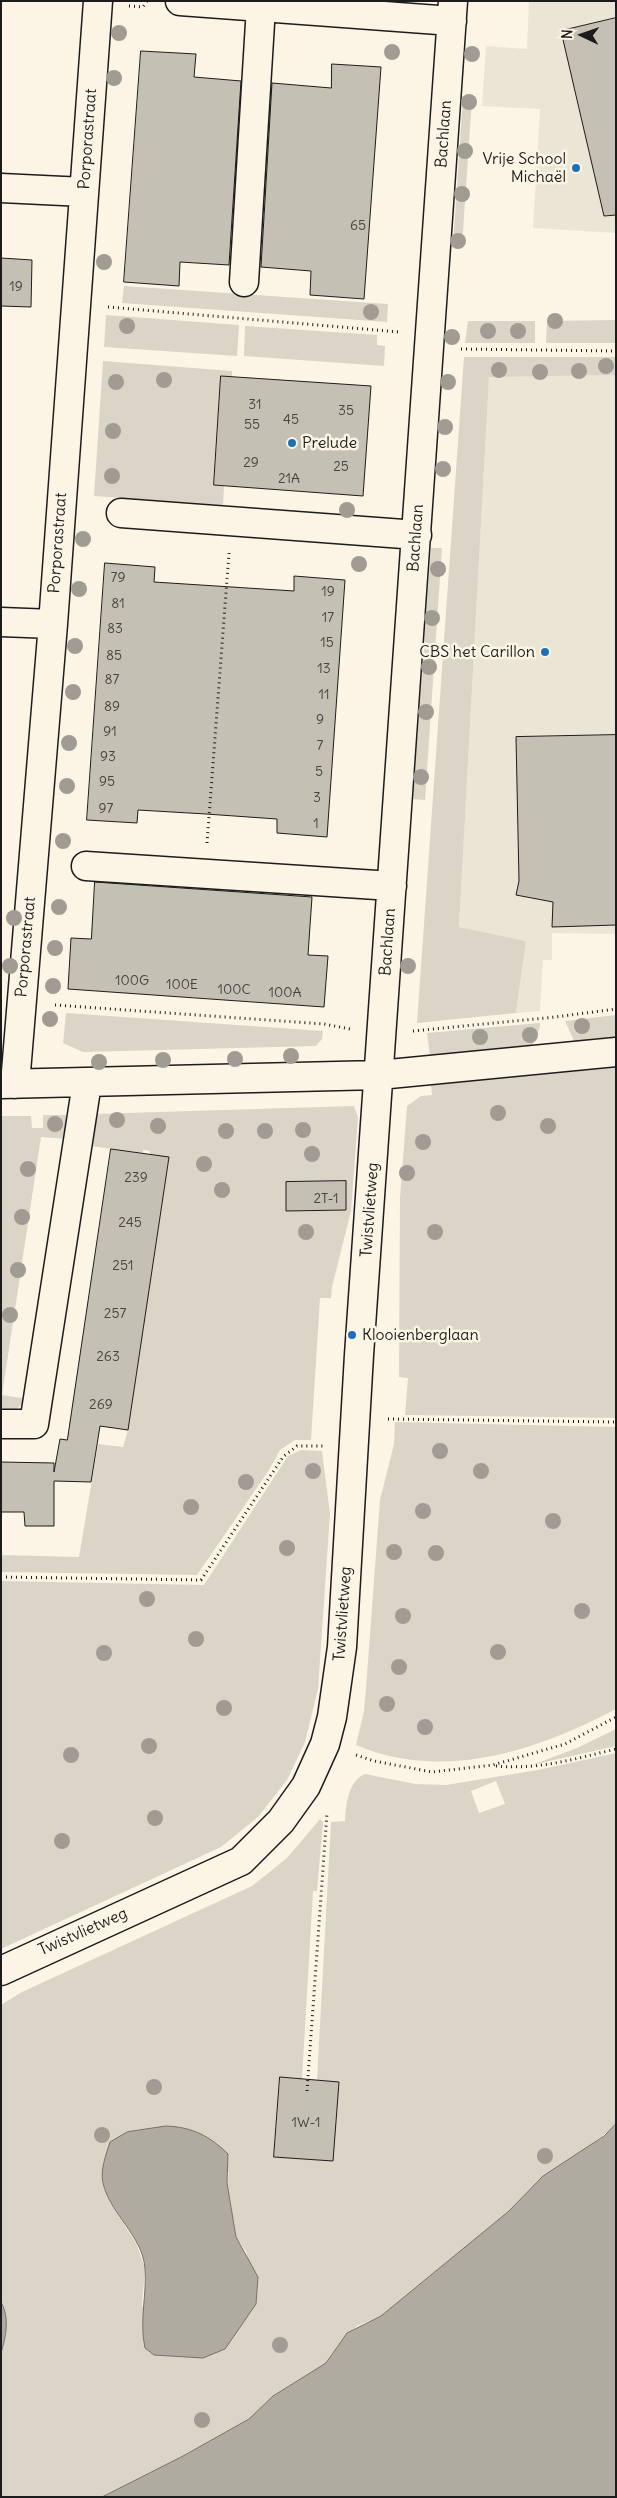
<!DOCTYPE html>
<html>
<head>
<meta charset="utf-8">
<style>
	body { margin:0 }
	#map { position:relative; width:617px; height:2498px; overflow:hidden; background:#fcf5e5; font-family:Delius,sans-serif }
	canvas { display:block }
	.frame { position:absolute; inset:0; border:2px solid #1c1c1c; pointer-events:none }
	.north { position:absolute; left:557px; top:10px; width:50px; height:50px; -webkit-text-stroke:4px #fcf5e5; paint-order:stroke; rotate:273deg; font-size:14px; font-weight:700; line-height:20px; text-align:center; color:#1c1c1c }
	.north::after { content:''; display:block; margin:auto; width:18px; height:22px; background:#1c1c1c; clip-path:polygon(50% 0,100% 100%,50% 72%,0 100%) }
</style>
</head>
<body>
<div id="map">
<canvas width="617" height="2498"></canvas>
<div class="frame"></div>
<div class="north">N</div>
</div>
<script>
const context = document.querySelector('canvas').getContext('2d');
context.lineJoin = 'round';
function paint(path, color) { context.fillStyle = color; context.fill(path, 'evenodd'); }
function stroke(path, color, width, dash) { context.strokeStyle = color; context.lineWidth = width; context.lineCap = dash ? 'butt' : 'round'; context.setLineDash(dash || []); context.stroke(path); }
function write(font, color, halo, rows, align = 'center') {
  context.font = font + ' Delius,sans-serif'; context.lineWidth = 5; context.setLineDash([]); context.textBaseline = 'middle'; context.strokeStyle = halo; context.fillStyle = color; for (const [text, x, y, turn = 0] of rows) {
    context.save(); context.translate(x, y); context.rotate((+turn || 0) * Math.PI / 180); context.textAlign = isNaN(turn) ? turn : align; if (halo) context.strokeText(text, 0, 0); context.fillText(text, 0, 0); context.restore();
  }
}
paint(new Path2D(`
	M 529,1 L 616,1 L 616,233 L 533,228 L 540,109 L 482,106 L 486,46 L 527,49 Z
	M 616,375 L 616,934 L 552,933 L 552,960 L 543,960 L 540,1011 L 516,1013 L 526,941 L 459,927 L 489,376 Z`), '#ebe5d6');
paint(new Path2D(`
	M 463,98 L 472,99 L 462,246 L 453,245 Z
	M 124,286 L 388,304 L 387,322 L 122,303 Z
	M 106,315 L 239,325 L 237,356 L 104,347 Z
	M 616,320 L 616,343 L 546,343 L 547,321 Z
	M 468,321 L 535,321 L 535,343 L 465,343 Z
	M 245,326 L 377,335 L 377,345 L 385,346 L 384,366 L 244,356 Z
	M 464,357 L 616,357 L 616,375 L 489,377 L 459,927 L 526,941 L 516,1013 L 417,1023 Z
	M 103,361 L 232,371 L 232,376 L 221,376 L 214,485 L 224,486 L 223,505 L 94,496 Z
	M 431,548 L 442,548 L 425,800 L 413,799 Z
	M 66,1013 L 323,1031 L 322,1039 L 316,1046 L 83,1052 L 63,1043 Z
	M 616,1015 L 616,1038 L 575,1043 L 565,1021 Z
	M 540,1023 C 541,1032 532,1038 533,1047 L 430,1056 L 427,1033 Z
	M 616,1066 L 616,1418 L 405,1415 L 408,1378 L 399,1377 L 400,1198 L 407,1106 L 421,1096 L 432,1095 L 431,1084 Z
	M 354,1106 L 358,1117 L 351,1211 L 332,1287 L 331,1298 L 320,1298 L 311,1440 L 295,1440 L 280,1450 L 269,1470 L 197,1575 L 1,1572 L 1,1555 L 79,1557 L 98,1444 L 123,1447 L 128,1430 L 169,1158 L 150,1154 L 150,1151 L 143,1150 L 143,1153 L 90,1146 L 93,1114 Z
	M 43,1115 L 70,1115 L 68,1139 L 41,1137 L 2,1395 L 28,1399 L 12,1413 L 1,1413 L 1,1116 L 31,1116 L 32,1128 L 43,1128 Z
	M 395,1422 L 616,1427 L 616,1709 C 537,1751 442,1782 356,1745 L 364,1711 L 366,1688 L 380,1500 L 394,1444 Z
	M 301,1450 L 322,1451 L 330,1514 L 318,1689 L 305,1742 L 287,1780 L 258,1817 L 221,1847 L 1,1949 L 1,1581 L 204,1585 L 288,1456 Z
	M 616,1729 L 616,1746 L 532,1765 L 577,1748 Z
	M 616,1753 L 616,2124 L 613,2128 L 530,2189 L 509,2211 L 381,2316 L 357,2326 L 340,2342 L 326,2363 L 273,2396 L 249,2419 L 183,2456 L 104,2496 L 1,2497 L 1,2353 C 6,2336 10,2318 1,2302 L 1,2005 L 22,1992 L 252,1886 L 287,1858 L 320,1819 L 323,1822 L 317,1891 L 313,1891 L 302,2079 L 280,2077 L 274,2156 L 333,2161 L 339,2082 L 317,2080 L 331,1822 L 345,1821 C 346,1805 348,1781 365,1774 L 415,1784 L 446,1785 L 538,1770 ZM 496,1781 L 505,1804 L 479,1813 L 471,1791 ZM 229,2172 L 227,2183 L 236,2237 L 247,2253 L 239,2327 L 225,2349 L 142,2306 L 145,2268 L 136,2243 L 111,2204 L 102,2182 Z`), '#dbd5c8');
const water = new Path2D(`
	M 616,2124 L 616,2497 L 102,2497 L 183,2456 L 249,2419 L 273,2396 L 326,2363 L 347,2333 L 381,2316 L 509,2211 L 543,2176 L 604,2136 Z
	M 166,2126 C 192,2127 210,2136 228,2154 L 227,2183 L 236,2237 L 258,2277 L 256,2304 L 225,2349 L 203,2358 L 154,2355 L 145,2348 C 139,2321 147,2295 145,2268 C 142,2235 110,2214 103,2183 C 100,2170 106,2155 110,2142 L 127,2132 Z
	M 1,2302 C 10,2318 6,2336 1,2353 Z`);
paint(water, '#b0aba1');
stroke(water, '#75726c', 1);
const building = new Path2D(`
	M 616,18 L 616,215 L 604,216 L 561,31 Z
	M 141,51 L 196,54 L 194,77 L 241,81 L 229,265 L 180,262 L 179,286 L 124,282 Z
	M 332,64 L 381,67 L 364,299 L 310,295 L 311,271 L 261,267 L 272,83 L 331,88 Z
	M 1,258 L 32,260 L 31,307 L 1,306 Z
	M 221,376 L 371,386 L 363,496 L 214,485 Z
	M 105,563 L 155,567 L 154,582 L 294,591 L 294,576 L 345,580 L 327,837 L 277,833 L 277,819 L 206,814 L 138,810 L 137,823 L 87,820 Z
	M 616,735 L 616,925 L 552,927 L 553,902 L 516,895 L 519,881 L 516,737 Z
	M 95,882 L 312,897 L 308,955 L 328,956 L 324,1007 L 68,989 L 71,938 L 91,939 Z
	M 111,1149 L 169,1157 L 128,1430 L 100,1426 L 91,1482 L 54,1481 L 54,1526 L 25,1526 L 24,1512 L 1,1512 L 1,1462 L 54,1463 L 54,1472 L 60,1439 L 67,1440 Z
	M 346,1181 L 346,1210 L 286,1211 L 286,1182 Z
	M 280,2077 L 339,2082 L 333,2161 L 274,2157 Z`);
paint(building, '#c4c0b3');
stroke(building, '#1c1c1c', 1);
const minor = new Path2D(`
	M 180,1 L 452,21
	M 1,188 L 84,192
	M 244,282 L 261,7
	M 121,513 L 417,535
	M 1,622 L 53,624
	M 86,866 L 392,886
	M 1,1084 L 379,1075 L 616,1052
	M 15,1084 L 53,624 L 98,1
	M 1,1424 L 34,1424 L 87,1083
	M 1,1971 L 241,1861 L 281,1821 L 306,1786 L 325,1744 L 332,1717 L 342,1647 L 359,1355 L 453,1`);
stroke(minor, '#1c1c1c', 31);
stroke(new Path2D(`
	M 129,6 L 143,7 L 147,1
	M 108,307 L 399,332
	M 461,349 L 616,351
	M 207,843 L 229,553
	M 55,1005 L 324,1024 L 350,1029
	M 413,1031 L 555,1017 L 616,1009
	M 388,1419 L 616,1422
	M 1,1577 L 201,1580 L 283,1457 L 297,1446 L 323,1446
	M 356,1755 L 374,1761 L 432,1772 L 493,1765 L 565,1744 L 616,1717
	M 496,1766 C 539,1770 574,1759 616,1749
	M 307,2091 L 327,1813`), '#1c1c1c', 3, [1, 4]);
stroke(minor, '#fcf5e5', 28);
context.fillStyle = '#a09c93';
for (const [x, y] of [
	[119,33],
	[392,52],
	[472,54],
	[114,78],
	[469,102],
	[465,151],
	[462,194],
	[458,241],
	[104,262],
	[371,312],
	[555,321],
	[127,326],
	[488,331],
	[518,331],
	[452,337],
	[606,366],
	[499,370],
	[579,371],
	[540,372],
	[164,380],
	[116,382],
	[448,382],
	[445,427],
	[113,431],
	[443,469],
	[112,476],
	[347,510],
	[83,539],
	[359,564],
	[438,569],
	[79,589],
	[432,618],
	[75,646],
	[429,667],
	[73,692],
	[426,712],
	[69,743],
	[421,777],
	[67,786],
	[63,841],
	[59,907],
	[14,918],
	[55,948],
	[10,966],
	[408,966],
	[53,986],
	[50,1019],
	[582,1026],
	[530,1035],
	[480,1037],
	[291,1056],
	[235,1059],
	[163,1060],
	[99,1062],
	[498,1113],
	[117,1120],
	[55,1124],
	[158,1126],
	[548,1126],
	[303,1130],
	[226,1131],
	[265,1131],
	[423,1142],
	[312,1154],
	[204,1164],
	[28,1169],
	[407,1173],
	[222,1190],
	[22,1217],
	[306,1232],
	[435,1232],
	[18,1270],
	[10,1315],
	[440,1451],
	[313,1471],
	[481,1471],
	[246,1482],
	[191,1507],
	[423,1511],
	[553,1521],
	[287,1548],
	[394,1552],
	[436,1553],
	[147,1599],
	[582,1611],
	[403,1616],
	[196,1639],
	[498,1652],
	[104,1653],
	[399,1667],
	[387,1704],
	[224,1708],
	[425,1727],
	[149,1746],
	[71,1755],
	[155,1818],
	[62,1841],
	[154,2087],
	[102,2135],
	[545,2156],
	[280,2345],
	[202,2420]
]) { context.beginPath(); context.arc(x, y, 8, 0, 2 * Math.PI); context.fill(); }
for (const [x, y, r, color] of [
	[576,168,5,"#1f6fb2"],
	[292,443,5,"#1f6fb2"],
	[545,652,5,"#1f6fb2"],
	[352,1335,5,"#1f6fb2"]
]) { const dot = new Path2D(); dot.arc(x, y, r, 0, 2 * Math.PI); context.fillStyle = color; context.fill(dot); stroke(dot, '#fcf5e5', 2); }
write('14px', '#464542', null, [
	["65",358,226],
	["19",16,287],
	["31",255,405],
	["35",346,411],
	["45",291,420],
	["55",252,425],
	["29",251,463],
	["25",341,467],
	["21A",289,479],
	["79",118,578],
	["19",328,592],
	["81",118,604],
	["17",328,618],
	["83",115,629],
	["15",327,643],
	["85",114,656],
	["13",324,669],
	["87",112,680],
	["11",324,695],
	["89",112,707],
	["9",320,720],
	["91",110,732],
	["7",320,746],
	["93",108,757],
	["5",319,772],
	["95",107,782],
	["3",317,798],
	["97",106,809],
	["1",316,824],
	["100G",132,981],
	["100E",182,985],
	["100C",234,990],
	["100A",285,993],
	["239",136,1178],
	["2T-1",326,1199],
	["245",130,1223],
	["251",123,1266],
	["257",115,1314],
	["263",108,1357],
	["269",101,1405],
	["1W-1",306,2123]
]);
write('16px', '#1c1c1c', '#fcf5e5', [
	["Bachlaan",444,134,-86],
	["Porporastraat",88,139,-86],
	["Bachlaan",416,538,-86],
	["Porporastraat",58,543,-86],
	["Bachlaan",388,942,-86],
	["Porporastraat",26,947,-85],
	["Twistvlietweg",370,1210,-86],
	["Twistvlietweg",343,1614,-86],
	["Twistvlietweg",83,1932,-24]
]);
write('16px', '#1c1c1c', '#fcf5e5', [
	["Vrije School",566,159],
	["Michaël",566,177],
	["Prelude",302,443,"left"],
	["CBS het Carillon",535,652],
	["Klooienberglaan",362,1335,"left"]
], 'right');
</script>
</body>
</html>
